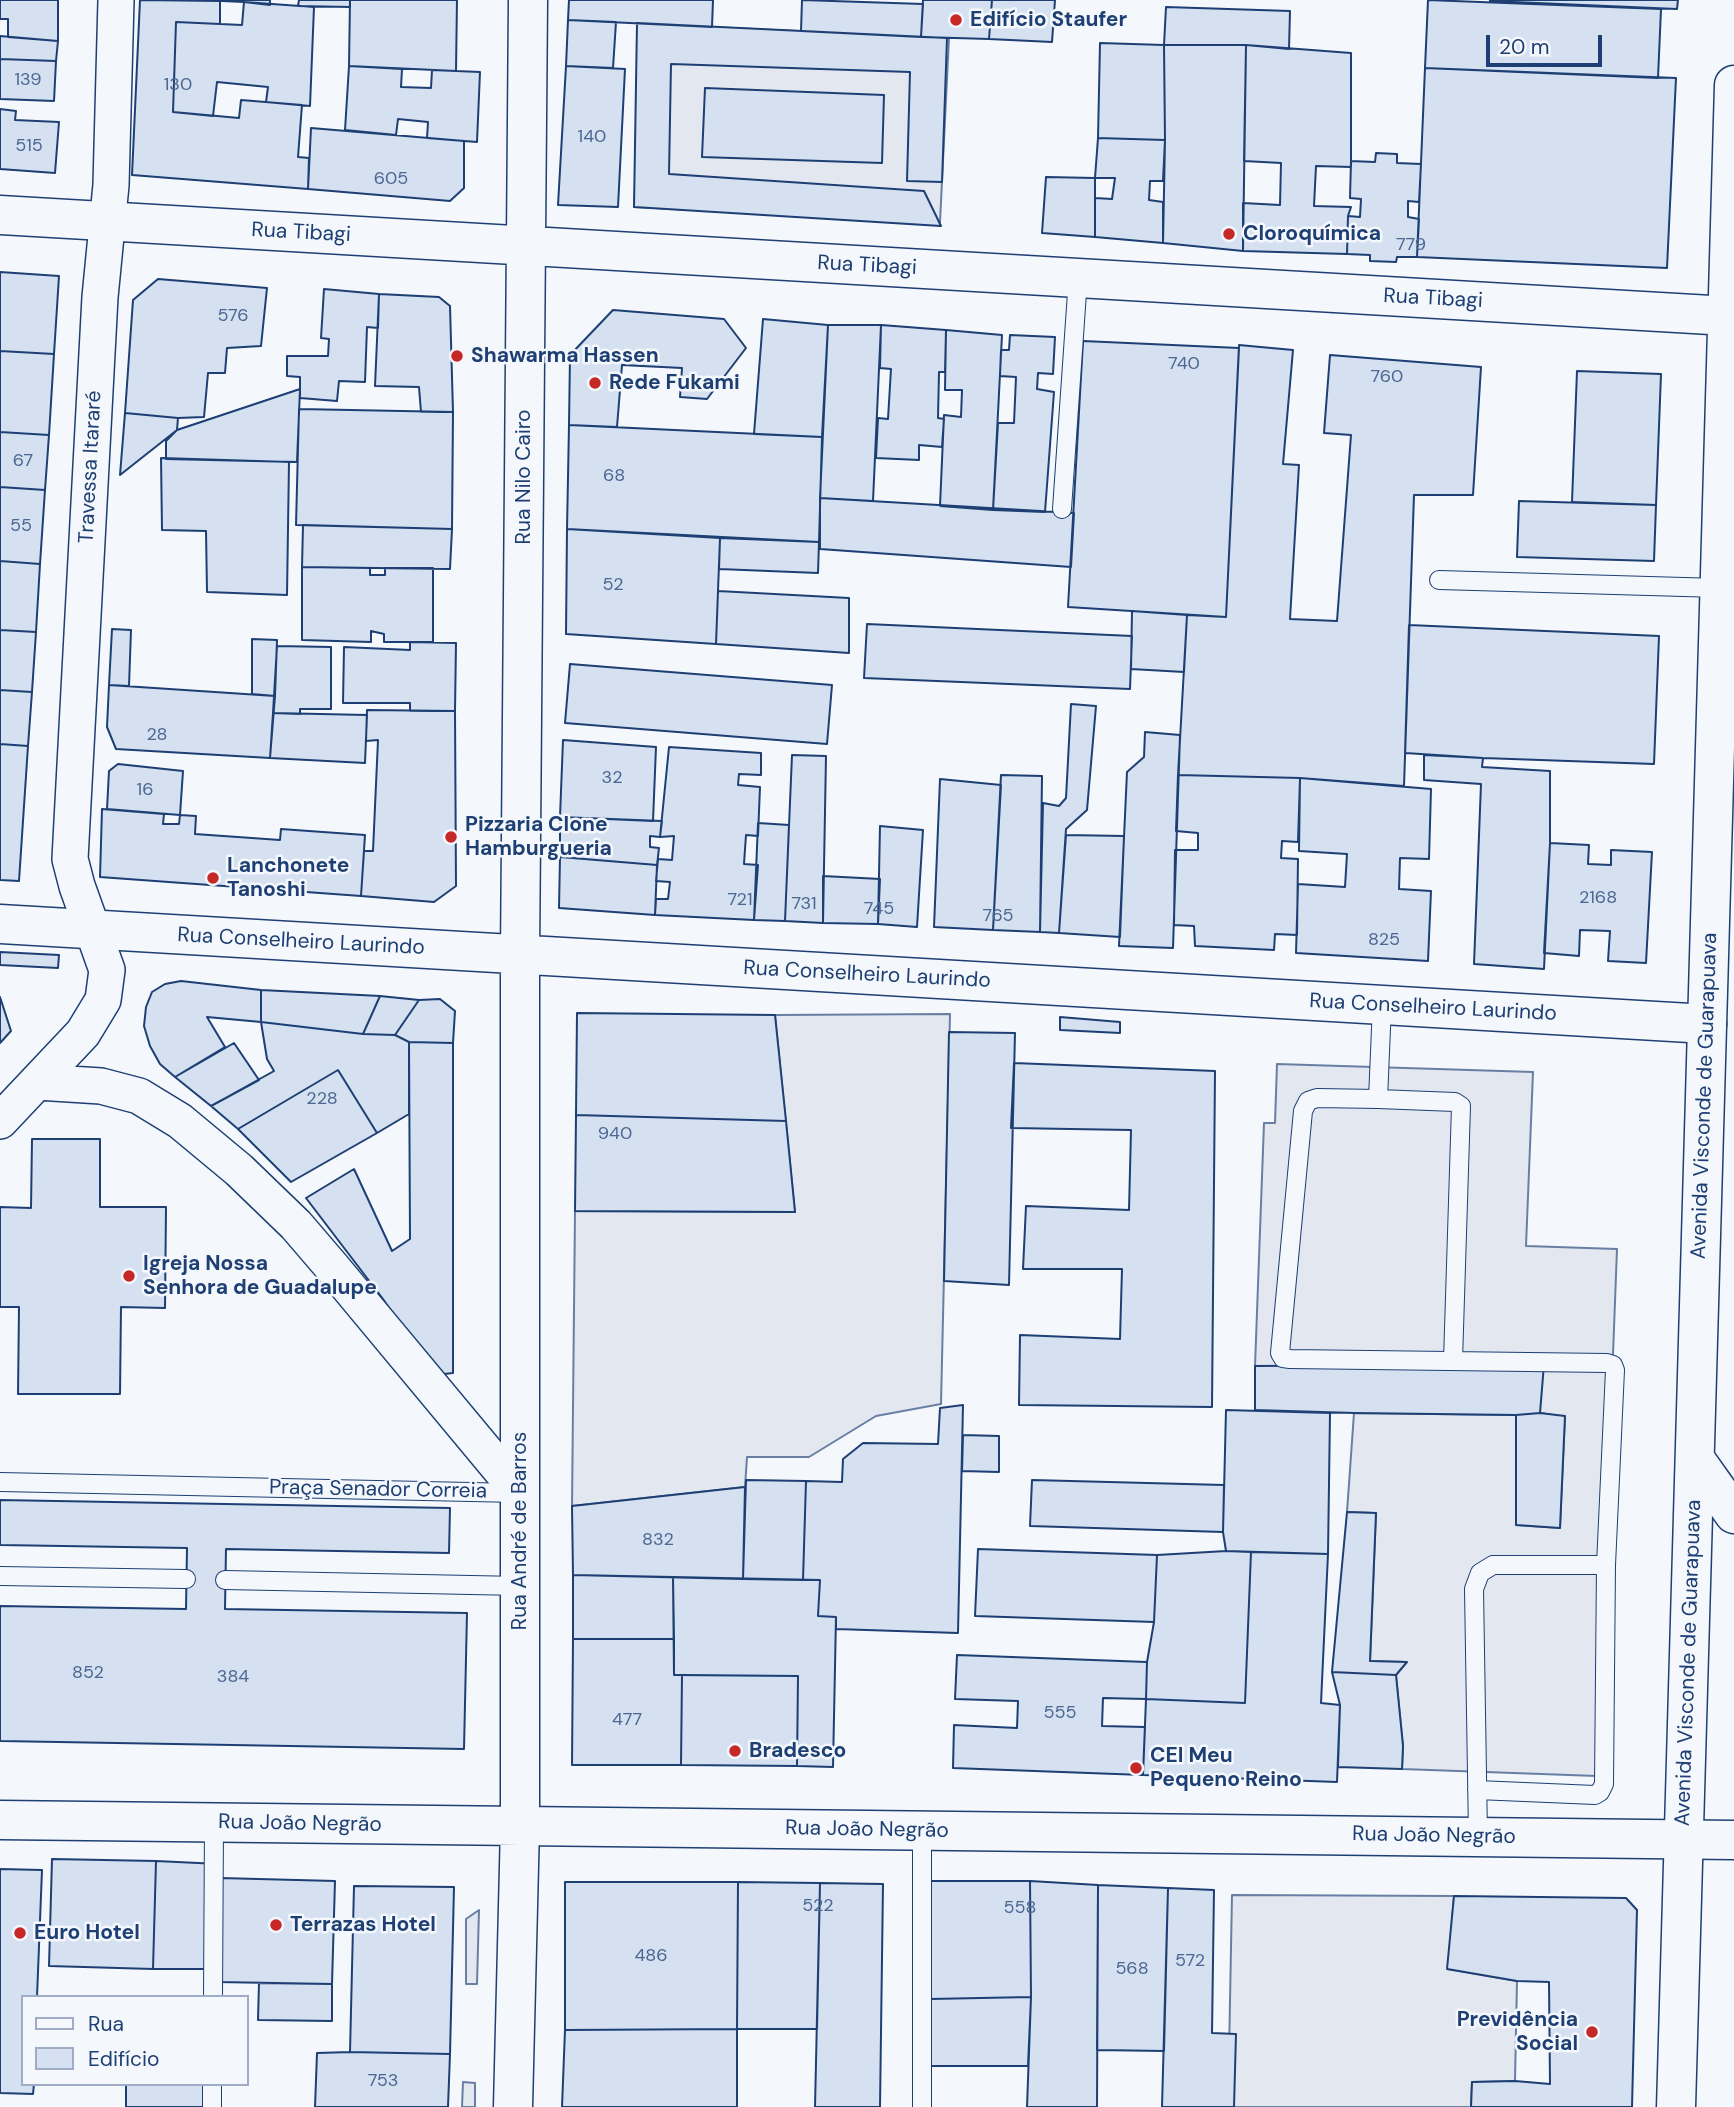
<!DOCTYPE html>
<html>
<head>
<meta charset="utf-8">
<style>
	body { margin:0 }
	#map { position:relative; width:1734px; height:2107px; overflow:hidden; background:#f4f7fb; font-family:"DM Sans",sans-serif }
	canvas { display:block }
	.legend { position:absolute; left:21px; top:1995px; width:228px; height:91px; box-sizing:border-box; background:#f4f7fb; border:2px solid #9eadc5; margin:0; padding:9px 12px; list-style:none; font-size:21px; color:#1d3f73 }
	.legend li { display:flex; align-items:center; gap:14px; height:35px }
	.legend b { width:35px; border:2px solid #9eadc5 }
	.scale { position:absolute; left:1486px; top:35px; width:116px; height:32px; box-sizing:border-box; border:4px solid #1d3f73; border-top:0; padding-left:9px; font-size:21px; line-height:24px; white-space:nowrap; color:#1d3f73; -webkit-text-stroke:5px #f4f7fb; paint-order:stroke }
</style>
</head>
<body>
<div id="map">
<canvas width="1734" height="2107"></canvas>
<ul class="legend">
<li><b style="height:9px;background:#f4f7fb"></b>Rua</li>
<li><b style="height:19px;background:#d5e0f0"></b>Edifício</li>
</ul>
<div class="scale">20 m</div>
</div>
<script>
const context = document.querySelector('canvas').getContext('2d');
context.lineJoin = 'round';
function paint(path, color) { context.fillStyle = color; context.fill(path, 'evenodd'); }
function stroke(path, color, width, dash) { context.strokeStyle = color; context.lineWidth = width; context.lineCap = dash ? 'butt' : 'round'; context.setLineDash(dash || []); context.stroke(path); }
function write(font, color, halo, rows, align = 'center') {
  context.font = font + ' "DM Sans",sans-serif'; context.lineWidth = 5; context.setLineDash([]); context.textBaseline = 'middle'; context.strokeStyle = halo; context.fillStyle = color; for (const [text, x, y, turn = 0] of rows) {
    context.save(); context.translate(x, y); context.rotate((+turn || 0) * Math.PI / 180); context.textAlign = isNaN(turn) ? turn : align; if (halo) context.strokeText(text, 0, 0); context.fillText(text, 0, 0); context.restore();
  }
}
const parking = new Path2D(`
	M 644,24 L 949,38 L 940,222 L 634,207 Z
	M 950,1014 L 941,1404 L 876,1416 L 809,1457 L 747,1457 L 745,1487 L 572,1506 L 575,1211 L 795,1212 L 775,1015 Z
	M 1277,1064 L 1533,1072 L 1526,1246 L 1617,1249 L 1597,1776 L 1402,1769 L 1403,1746 L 1396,1675 L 1406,1662 L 1370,1661 L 1376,1513 L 1347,1512 L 1354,1413 L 1516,1415 L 1516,1525 L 1560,1528 L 1565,1417 L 1255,1366 L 1264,1123 L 1275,1123 Z
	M 1232,1895 L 1454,1896 L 1448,1969 L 1517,1981 L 1515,2081 L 1472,2082 L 1471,2107 L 1228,2107 Z
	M 479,1910 L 477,1984 L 466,1984 L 466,1919 Z
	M 463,2082 L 475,2083 L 475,2107 L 462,2107 Z`);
paint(parking, '#e3e8f0');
stroke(parking, '#687fa3', 2);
const building = new Path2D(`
	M 0,0 L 58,0 L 58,41 L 8,37 L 8,19 L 0,19 Z
	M 140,0 L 220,1 L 220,24 L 176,22 L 173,112 L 239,118 L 241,100 L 302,105 L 298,157 L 309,158 L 308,189 L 132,175 Z
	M 201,0 L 270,0 L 270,5 L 244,2 Z
	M 299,0 L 350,0 L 350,7 L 298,6 Z
	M 350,0 L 457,0 L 456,71 L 349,66 Z
	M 569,0 L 713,0 L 712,27 L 568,20 Z
	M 802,0 L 923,4 L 921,37 L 801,31 Z
	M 923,0 L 992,0 L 989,39 L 921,37 Z
	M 992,0 L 1055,0 L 1052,42 L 989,39 Z
	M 1428,0 L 1661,9 L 1658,78 L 1425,68 Z
	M 1490,0 L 1678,0 L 1677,9 L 1490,1 Z
	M 244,2 L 314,7 L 310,106 L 266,102 L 268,87 L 217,82 L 213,116 L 173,112 L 176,22 L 242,25 Z
	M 1166,7 L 1290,11 L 1289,49 L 1246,45 L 1164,45 Z
	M 568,20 L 616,22 L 613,68 L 566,66 Z
	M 637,23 L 947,38 L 942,182 L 907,181 L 910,72 L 671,64 L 669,174 L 924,191 L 941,226 L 634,207 Z
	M 0,36 L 58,41 L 56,61 L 0,59 Z
	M 1100,43 L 1164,45 L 1165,140 L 1098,138 Z
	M 1164,45 L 1246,45 L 1243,251 L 1163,243 L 1165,140 Z
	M 1246,45 L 1351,53 L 1351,167 L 1316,166 L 1314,206 L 1351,207 L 1348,216 L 1347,254 L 1243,251 L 1243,203 L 1280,205 L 1281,163 L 1244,161 Z
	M 0,59 L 56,61 L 54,101 L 0,99 Z
	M 349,66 L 402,69 L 401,87 L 431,88 L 432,70 L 480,72 L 477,142 L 427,138 L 428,122 L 398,119 L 396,135 L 345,130 Z
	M 566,66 L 625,69 L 618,207 L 558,205 Z
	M 1425,68 L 1676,78 L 1667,268 L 1417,257 Z
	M 705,88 L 884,95 L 882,163 L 702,157 Z
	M 0,109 L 16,111 L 15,120 L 59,122 L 55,173 L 0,169 Z
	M 311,128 L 464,141 L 464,188 L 450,201 L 308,189 Z
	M 1098,138 L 1165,140 L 1163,181 L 1150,181 L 1149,200 L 1163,202 L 1163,243 L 1095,237 L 1095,198 L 1112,199 L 1115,178 L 1095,178 Z
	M 1376,153 L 1397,154 L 1397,163 L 1421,164 L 1419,202 L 1408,201 L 1408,217 L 1419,219 L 1417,257 L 1397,257 L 1396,262 L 1370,261 L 1370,255 L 1347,254 L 1348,216 L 1360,217 L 1361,199 L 1350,198 L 1351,161 L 1375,162 Z
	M 1046,177 L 1095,178 L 1095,237 L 1042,233 Z
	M 0,272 L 59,276 L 54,354 L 0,351 Z
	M 158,279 L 267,288 L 261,346 L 227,348 L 225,373 L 208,373 L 204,417 L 178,418 L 125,413 L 133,300 Z
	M 324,289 L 379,294 L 378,328 L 367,327 L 365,382 L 339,381 L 337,401 L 300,398 L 300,377 L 287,376 L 287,356 L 328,356 L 329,339 L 321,338 Z
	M 379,294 L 439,297 L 450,306 L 453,412 L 421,412 L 419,387 L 375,386 Z
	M 613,310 L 724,319 L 746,348 L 707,399 L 680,397 L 682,368 L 622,365 L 617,427 L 569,425 L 570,355 Z
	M 763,319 L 828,325 L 822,437 L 754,434 Z
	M 828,325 L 881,325 L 873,501 L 820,498 Z
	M 881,325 L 946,330 L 945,372 L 939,372 L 938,418 L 944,419 L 942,447 L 919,445 L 919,460 L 876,458 L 878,418 L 888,419 L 891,369 L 880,368 Z
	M 946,330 L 1002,335 L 993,510 L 940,506 L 944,415 L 961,417 L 962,390 L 945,390 Z
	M 1010,335 L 1055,337 L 1053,374 L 1038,373 L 1037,389 L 1054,392 L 1045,512 L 993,510 L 998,423 L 1014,423 L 1016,377 L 1000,376 L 1001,350 L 1009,350 Z
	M 1083,341 L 1239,348 L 1226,617 L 1068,607 Z
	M 1239,345 L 1293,350 L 1283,464 L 1299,465 L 1290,619 L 1337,621 L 1351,435 L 1324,433 L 1330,355 L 1481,367 L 1473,495 L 1414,495 L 1404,786 L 1300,778 L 1178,775 L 1187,615 L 1226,617 Z
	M 0,351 L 54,354 L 49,435 L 0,432 Z
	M 1577,371 L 1661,374 L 1656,505 L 1572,502 Z
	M 300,389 L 297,462 L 166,459 L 166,441 L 177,430 Z
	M 299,409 L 453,412 L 452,529 L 296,525 Z
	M 125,413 L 178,418 L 177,430 L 120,475 Z
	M 569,425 L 822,437 L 819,542 L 567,529 Z
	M 0,432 L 49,435 L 45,490 L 0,487 Z
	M 161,458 L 289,462 L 287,595 L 207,592 L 206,531 L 162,530 Z
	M 0,487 L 45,490 L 40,564 L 0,561 Z
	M 820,498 L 1074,513 L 1071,567 L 820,549 Z
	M 1519,501 L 1656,505 L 1654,561 L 1517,557 Z
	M 303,525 L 452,529 L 450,569 L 302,567 Z
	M 567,529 L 720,538 L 716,644 L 566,634 Z
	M 720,538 L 819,542 L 818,573 L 719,569 Z
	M 0,561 L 40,564 L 36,632 L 0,630 Z
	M 302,567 L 370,568 L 370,575 L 385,575 L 385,568 L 433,568 L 433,642 L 384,642 L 384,634 L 371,631 L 371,642 L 302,640 Z
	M 718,591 L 849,598 L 849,653 L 716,644 Z
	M 1132,611 L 1187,615 L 1184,672 L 1131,669 Z
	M 867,624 L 1132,636 L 1130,689 L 864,678 Z
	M 1409,625 L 1659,636 L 1654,764 L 1483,758 L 1405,753 Z
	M 112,629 L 131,630 L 129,686 L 109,685 Z
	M 0,630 L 36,632 L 32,692 L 0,690 Z
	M 252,639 L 277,640 L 275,696 L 252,694 Z
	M 410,642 L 456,643 L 455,711 L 410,711 L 410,703 L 343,703 L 344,647 L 410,650 Z
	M 277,646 L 331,647 L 331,709 L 300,709 L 300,714 L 273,713 Z
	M 570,664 L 832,685 L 827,744 L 565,723 Z
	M 109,685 L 275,696 L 270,758 L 116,749 L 107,727 Z
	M 0,690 L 32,692 L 28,746 L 0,744 Z
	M 1071,704 L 1096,706 L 1087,810 L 1066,829 L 1059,933 L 1040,932 L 1043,803 L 1059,806 L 1066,798 Z
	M 367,710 L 455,711 L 456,886 L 434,902 L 361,896 L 364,851 L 373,851 L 378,740 L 366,741 Z
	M 273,713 L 367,715 L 365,763 L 270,758 Z
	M 1145,732 L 1180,735 L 1173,948 L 1119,946 L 1127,772 L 1144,757 Z
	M 563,740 L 656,747 L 653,821 L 560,817 Z
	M 0,744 L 28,746 L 19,881 L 0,880 Z
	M 669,747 L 761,753 L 761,775 L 739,774 L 738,785 L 760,787 L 758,836 L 746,835 L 744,864 L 758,865 L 754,920 L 655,915 L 656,899 L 668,899 L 670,882 L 656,881 L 658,859 L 672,860 L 674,836 L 660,837 Z
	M 792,755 L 826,756 L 823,923 L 785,921 Z
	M 1424,755 L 1483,758 L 1482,767 L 1550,771 L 1550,843 L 1544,969 L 1474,964 L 1481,784 L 1424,780 Z
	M 118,764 L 183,771 L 180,815 L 107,809 L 109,771 Z
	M 1001,775 L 1042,776 L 1040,932 L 993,930 Z
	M 1178,775 L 1300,778 L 1298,842 L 1282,841 L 1281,858 L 1298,859 L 1297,935 L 1275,934 L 1274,950 L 1195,946 L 1194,926 L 1174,925 L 1175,850 L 1198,850 L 1198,833 L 1176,831 Z
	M 1300,778 L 1431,789 L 1429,859 L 1400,858 L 1399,889 L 1431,891 L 1428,961 L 1296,953 L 1298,884 L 1345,887 L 1347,854 L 1299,851 Z
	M 940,779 L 1001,785 L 993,930 L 934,927 Z
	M 102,809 L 164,814 L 163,824 L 179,824 L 180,815 L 196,816 L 195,834 L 280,840 L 281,829 L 365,835 L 361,896 L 100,877 Z
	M 560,817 L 662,821 L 660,837 L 650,836 L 650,847 L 659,848 L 657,865 L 560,857 Z
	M 758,823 L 789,825 L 785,921 L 754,920 Z
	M 880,826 L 923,830 L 917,927 L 878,924 Z
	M 1066,835 L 1124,836 L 1120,937 L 1059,933 Z
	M 1550,843 L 1589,845 L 1588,864 L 1611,865 L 1611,850 L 1652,852 L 1646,963 L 1608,961 L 1610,931 L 1580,930 L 1579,956 L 1544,953 Z
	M 560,857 L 657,865 L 655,915 L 559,908 Z
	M 823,876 L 880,879 L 878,924 L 823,923 Z
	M 0,952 L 59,955 L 58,968 L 0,965 Z
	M 181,981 L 261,990 L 261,1022 L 207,1017 L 225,1047 L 175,1077 L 160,1064 L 150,1046 L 144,1026 L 146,1007 L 152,992 L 165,984 Z
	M 261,990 L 380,996 L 363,1034 L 261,1022 Z
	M 380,996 L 419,1000 L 395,1035 L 363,1034 Z
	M 0,997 L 11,1031 L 0,1043 Z
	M 440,999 L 455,1011 L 453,1043 L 409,1042 L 395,1035 L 419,1000 Z
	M 577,1013 L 775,1015 L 786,1121 L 576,1115 Z
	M 1060,1017 L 1120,1022 L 1120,1033 L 1060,1030 Z
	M 261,1022 L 363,1034 L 395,1035 L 409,1042 L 409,1114 L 377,1133 L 338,1070 L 238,1129 L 211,1106 L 274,1071 L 267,1059 Z
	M 949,1032 L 1015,1033 L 1009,1285 L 944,1281 Z
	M 409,1042 L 453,1043 L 453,1373 L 435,1375 L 383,1299 L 306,1198 L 354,1169 L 392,1251 L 410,1239 Z
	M 234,1043 L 259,1080 L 211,1106 L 175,1077 Z
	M 1014,1063 L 1215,1071 L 1212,1407 L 1019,1405 L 1020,1335 L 1120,1339 L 1122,1269 L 1023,1269 L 1026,1206 L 1129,1210 L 1131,1130 L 1011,1128 Z
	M 338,1070 L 377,1133 L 291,1182 L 238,1129 Z
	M 576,1115 L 786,1121 L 795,1212 L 575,1211 Z
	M 32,1139 L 100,1139 L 100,1207 L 166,1207 L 165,1308 L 121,1307 L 120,1394 L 18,1394 L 19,1307 L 0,1307 L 0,1207 L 31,1208 Z
	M 1544,1364 L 1540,1413 L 1516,1415 L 1354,1413 L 1255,1410 L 1255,1366 Z
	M 963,1405 L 958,1633 L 836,1629 L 836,1617 L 818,1616 L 820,1580 L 803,1580 L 806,1481 L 842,1482 L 843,1459 L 863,1443 L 938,1444 L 940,1408 Z
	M 1226,1410 L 1330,1413 L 1328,1554 L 1226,1551 L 1223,1532 Z
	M 1540,1413 L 1565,1416 L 1560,1528 L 1516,1525 L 1516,1415 Z
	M 963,1435 L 999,1436 L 999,1472 L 962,1471 Z
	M 746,1480 L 806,1481 L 803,1580 L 743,1579 Z
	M 1032,1480 L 1224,1485 L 1223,1532 L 1030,1526 Z
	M 745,1487 L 743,1579 L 573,1575 L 572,1506 Z
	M 0,1500 L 450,1508 L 449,1553 L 226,1549 L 225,1609 L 467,1613 L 464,1749 L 0,1741 L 0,1606 L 186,1609 L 187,1548 L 0,1545 Z
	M 1347,1512 L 1376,1513 L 1370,1661 L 1407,1662 L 1396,1675 L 1332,1672 Z
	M 978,1549 L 1157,1555 L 1154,1622 L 975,1616 Z
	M 1226,1551 L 1251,1552 L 1245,1703 L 1146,1699 L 1147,1662 L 1154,1622 L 1157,1555 Z
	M 1251,1552 L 1328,1554 L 1321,1703 L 1340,1705 L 1337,1782 L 1143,1775 L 1146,1699 L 1245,1703 Z
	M 573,1575 L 673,1577 L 674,1639 L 573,1639 Z
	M 673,1577 L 820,1580 L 818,1616 L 836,1617 L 833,1767 L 797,1766 L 798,1676 L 674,1675 Z
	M 573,1639 L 674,1639 L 674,1675 L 682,1675 L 681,1765 L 572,1765 Z
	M 957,1655 L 1147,1662 L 1146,1699 L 1103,1698 L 1102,1726 L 1145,1727 L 1143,1775 L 953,1768 L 954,1725 L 1017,1728 L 1018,1701 L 955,1699 Z
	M 1332,1672 L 1396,1675 L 1403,1746 L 1402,1769 L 1338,1767 L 1340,1705 Z
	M 682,1675 L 798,1676 L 797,1766 L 681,1765 Z
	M 52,1859 L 156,1861 L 153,1969 L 49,1966 Z
	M 156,1861 L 219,1864 L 217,1969 L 153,1969 Z
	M 0,1869 L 42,1870 L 37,1997 L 23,1997 L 23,2084 L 34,2084 L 33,2094 L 0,2093 Z
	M 220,1878 L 335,1881 L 332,1984 L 217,1982 Z
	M 929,1881 L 1030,1881 L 1031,1997 L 930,1999 Z
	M 1030,1881 L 1098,1885 L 1097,2107 L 1027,2107 L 1031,1997 Z
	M 565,1882 L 738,1882 L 737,2029 L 565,2030 Z
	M 738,1882 L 820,1883 L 817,2029 L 737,2029 Z
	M 820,1883 L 883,1884 L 880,2107 L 815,2107 Z
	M 1098,1885 L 1168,1888 L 1164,2051 L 1097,2050 Z
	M 354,1886 L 454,1887 L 450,2054 L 350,2052 Z
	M 1168,1888 L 1214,1890 L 1212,2033 L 1236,2034 L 1234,2107 L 1162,2107 Z
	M 1454,1896 L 1626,1898 L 1637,1910 L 1632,2107 L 1471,2107 L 1472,2082 L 1515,2081 L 1550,2084 L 1549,1982 L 1517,1981 L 1447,1969 Z
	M 259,1983 L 332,1984 L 332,2021 L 258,2020 Z
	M 1031,1997 L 1028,2066 L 929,2066 L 930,1999 Z
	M 737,2029 L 737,2107 L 562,2107 L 565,2030 Z
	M 350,2052 L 450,2054 L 448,2107 L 315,2107 L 317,2053 Z
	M 126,2084 L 205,2084 L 205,2107 L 126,2107 Z`);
paint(building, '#d5e0f0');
stroke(building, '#1d3f73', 2);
const service = new Path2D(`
	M 1062,509 L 1078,278
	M 1439,580 L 1719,588
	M 1382,1005 L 1378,1099 L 1317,1098 L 1308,1101 L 1303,1111 L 1280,1353 L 1283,1358 L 1290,1359 L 1607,1363 L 1613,1365 L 1615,1370 L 1606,1565 L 1493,1565 L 1480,1573 L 1474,1589 L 1478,1836
	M 1378,1099 L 1455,1102 L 1461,1106 L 1453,1361
	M 0,1482 L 518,1493
	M 0,1576 L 186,1579
	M 225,1580 L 520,1586
	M 1477,1790 L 1595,1795 L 1600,1792 L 1604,1784 L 1606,1565
	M 213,1997 L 214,1823
	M 212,2107 L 212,2084
	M 922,2107 L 922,1830`);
const minor = new Path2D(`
	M 37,1082 L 101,1086 L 139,1096 L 180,1121 L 239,1170 L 296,1225 L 332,1267 L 520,1493
	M 0,1121 L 83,1033 L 103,1000 L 107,970 L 77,886 L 70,859 L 100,297 L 111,185 L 116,0`);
const secondary = new Path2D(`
	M 0,215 L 1728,316
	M 0,924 L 1707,1024
	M 0,1820 L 1734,1840
	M 513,2107 L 520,1826 L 520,955 L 528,0`);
const primary = new Path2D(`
	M 1695,1459 L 1734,1514
	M 1676,2107 L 1734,85`);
stroke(service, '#1d3f73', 20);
stroke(minor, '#1d3f73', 38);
stroke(secondary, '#1d3f73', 41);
stroke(primary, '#1d3f73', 41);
stroke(service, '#f4f7fb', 18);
stroke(minor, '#f4f7fb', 35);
stroke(secondary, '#f4f7fb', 38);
stroke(primary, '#f4f7fb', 38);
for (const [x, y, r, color] of [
	[956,20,7,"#c62828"],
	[1229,234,7,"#c62828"],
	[457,356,7,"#c62828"],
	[595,383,7,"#c62828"],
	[451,837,7,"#c62828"],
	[213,878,7,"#c62828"],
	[129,1276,7,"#c62828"],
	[735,1751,7,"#c62828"],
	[1136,1768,7,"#c62828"],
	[276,1925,7,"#c62828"],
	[20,1933,7,"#c62828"],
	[1592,2032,7,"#c62828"]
]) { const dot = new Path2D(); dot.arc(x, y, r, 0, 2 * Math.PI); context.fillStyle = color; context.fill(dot); stroke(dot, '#f4f7fb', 2.5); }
write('18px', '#4b6792', null, [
	["139",28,80],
	["130",178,85],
	["140",592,137],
	["515",29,146],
	["605",391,179],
	["779",1411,245],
	["576",233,316],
	["740",1184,364],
	["760",1387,377],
	["67",23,461],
	["68",614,476],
	["55",21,526],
	["52",613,585],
	["28",157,735],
	["32",612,778],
	["16",145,790],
	["2168",1598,898],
	["721",740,900],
	["731",804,904],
	["745",879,909],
	["765",998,916],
	["825",1384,940],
	["228",322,1099],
	["940",615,1134],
	["832",658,1540],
	["852",88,1673],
	["384",233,1677],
	["555",1060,1713],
	["477",627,1720],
	["522",818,1906],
	["558",1020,1908],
	["486",651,1956],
	["572",1190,1961],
	["568",1132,1969],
	["753",383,2081]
]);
write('bold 21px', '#1d3f73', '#f4f7fb', [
	["Edifício Staufer",970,20],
	["Cloroquímica",1243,234],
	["Shawarma Hassen",471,356],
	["Rede Fukami",609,383],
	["Pizzaria Clone",465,825],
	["Hamburgueria",465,849],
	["Lanchonete",227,866],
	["Tanoshi",227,890],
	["Igreja Nossa",143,1264],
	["Senhora de Guadalupe",143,1288],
	["Bradesco",749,1751],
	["CEI Meu",1150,1756],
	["Pequeno Reino",1150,1780],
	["Terrazas Hotel",290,1925],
	["Euro Hotel",34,1933],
	["Previdência",1578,2020,"right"],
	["Social",1578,2044,"right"]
], 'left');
write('21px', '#1d3f73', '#f4f7fb', [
	["Rua Tibagi",301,233,3],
	["Rua Tibagi",867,266,3],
	["Rua Tibagi",1433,299,3],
	["Travessa Itararé",91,467,-87],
	["Rua Nilo Cairo",524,477,-90],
	["Rua Conselheiro Laurindo",301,942,3],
	["Rua Conselheiro Laurindo",867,975,3],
	["Rua Conselheiro Laurindo",1433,1008,3],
	["Avenida Visconde de Guarapuava",1705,1096,-88],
	["Praça Senador Correia",378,1490,1],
	["Rua André de Barros",520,1531,-90],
	["Avenida Visconde de Guarapuava",1689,1663,-88],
	["Rua João Negrão",300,1824,1],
	["Rua João Negrão",867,1830,1],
	["Rua João Negrão",1434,1836,1]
]);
</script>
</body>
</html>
